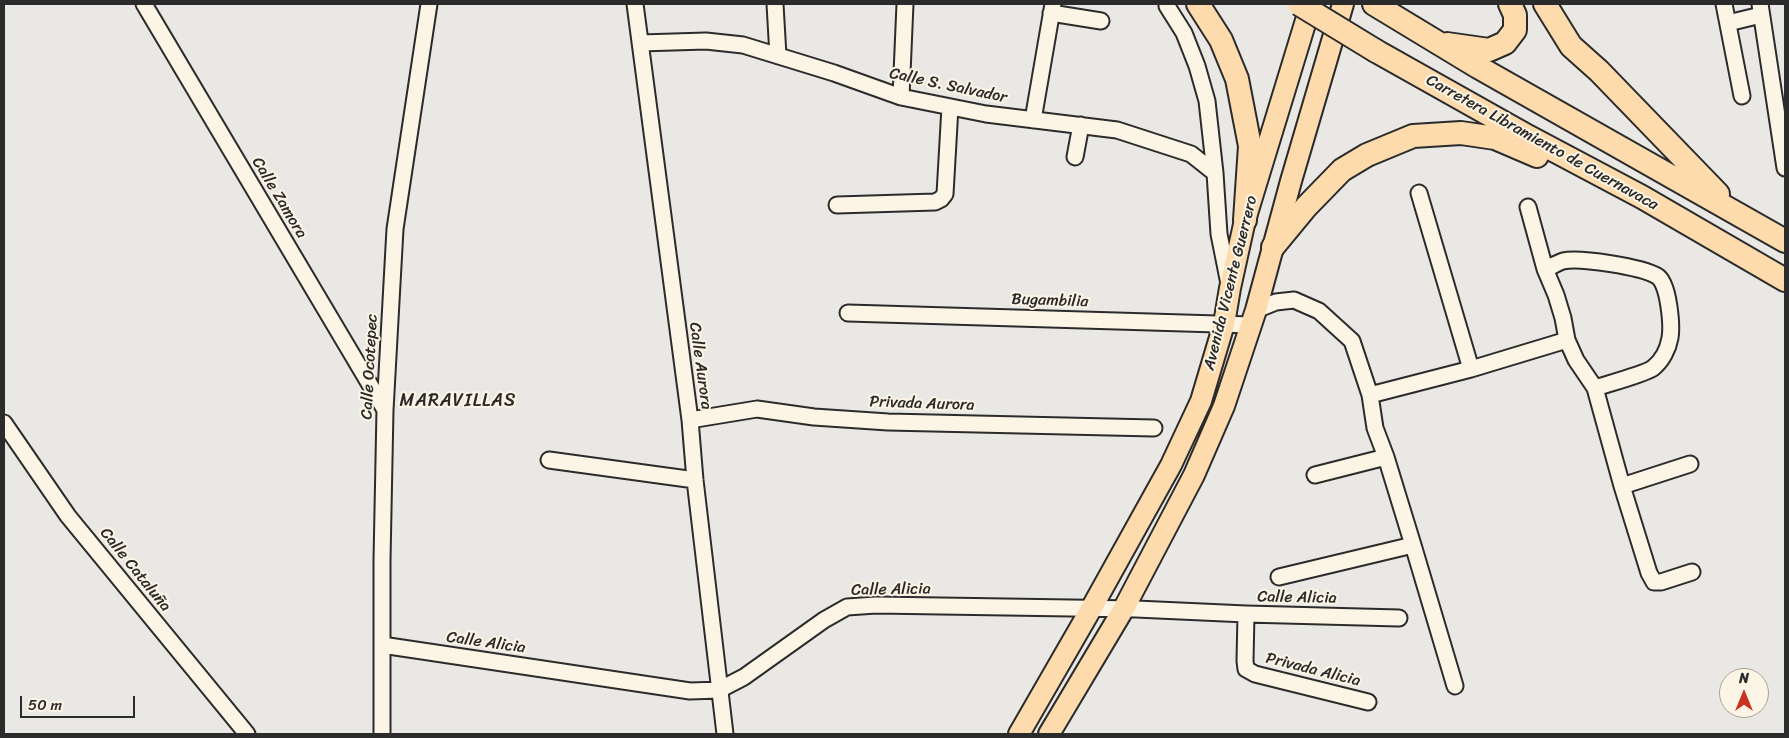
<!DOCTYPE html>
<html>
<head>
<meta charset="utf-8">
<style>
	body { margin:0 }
	#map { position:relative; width:1789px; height:738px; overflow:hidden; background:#e9e8e4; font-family:Sriracha,sans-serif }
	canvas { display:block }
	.frame { position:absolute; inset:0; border:5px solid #2b2b2b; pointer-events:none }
	.north { position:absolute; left:1719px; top:668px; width:50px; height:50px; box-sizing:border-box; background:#fcf5e5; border:1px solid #a8a49b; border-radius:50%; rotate:0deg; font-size:14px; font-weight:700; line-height:20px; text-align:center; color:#2b2b2b }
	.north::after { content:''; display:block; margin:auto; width:18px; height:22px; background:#c8321e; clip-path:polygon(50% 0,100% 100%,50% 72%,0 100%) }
	.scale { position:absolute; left:20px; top:696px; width:115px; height:22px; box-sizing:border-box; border:2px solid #2b2b2b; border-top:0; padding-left:6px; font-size:15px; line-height:18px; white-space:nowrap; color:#2b2b2b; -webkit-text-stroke:4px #fcf5e5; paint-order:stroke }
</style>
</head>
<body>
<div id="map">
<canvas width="1789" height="738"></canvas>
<div class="frame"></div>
<div class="north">N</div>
<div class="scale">50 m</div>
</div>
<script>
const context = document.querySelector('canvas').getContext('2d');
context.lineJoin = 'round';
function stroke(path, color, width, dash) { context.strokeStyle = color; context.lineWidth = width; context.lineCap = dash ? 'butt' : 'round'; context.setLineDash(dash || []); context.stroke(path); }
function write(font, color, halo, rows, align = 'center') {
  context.font = font + ' Sriracha,sans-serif'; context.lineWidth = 4; context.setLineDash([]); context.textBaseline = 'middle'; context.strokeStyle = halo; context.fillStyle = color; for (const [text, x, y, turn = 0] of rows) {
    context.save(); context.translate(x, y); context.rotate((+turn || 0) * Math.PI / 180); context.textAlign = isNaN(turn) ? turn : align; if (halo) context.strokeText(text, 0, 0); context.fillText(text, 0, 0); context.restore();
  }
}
const minor = new Path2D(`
	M 144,4 L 385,410
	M 635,4 L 690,420 L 695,480 L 725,734
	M 775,4 L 778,56
	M 1724,4 L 1742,96
	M 1760,4 L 1785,168
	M 1167,6 L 1184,33 L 1197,66 L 1207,101 L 1215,173 L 1219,234 L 1229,284
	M 1051,13 L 1101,21
	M 1728,23 L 1761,15
	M 640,43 L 706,41 L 743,45 L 834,73 L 901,97 L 986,114 L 1117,130 L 1191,154 L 1215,173
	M 901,97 L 905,4
	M 1033,120 L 1053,4
	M 1075,157 L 1081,125
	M 1419,193 L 1471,369
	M 837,205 L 935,202 L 941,199 L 945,194 L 950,107
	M 1528,207 L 1545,269 L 1556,295 L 1563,318 L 1567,340 L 1576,360 L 1595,388 L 1622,486 L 1649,573 L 1654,582 L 1661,582 L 1692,572
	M 1545,269 C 1551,267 1557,263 1563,261 C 1579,257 1642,267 1657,276 C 1669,283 1672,326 1670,338 C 1668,349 1662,361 1653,368 C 1645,374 1607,384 1595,388
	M 1256,310 L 1276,302 L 1294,300 L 1319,311 L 1352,341 L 1370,395 L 1375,428 L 1386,457 L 1413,545 L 1455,686
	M 848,313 L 1251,325
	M 1370,395 L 1471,369 L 1567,340
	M 690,420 L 757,409 L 814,417 L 888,422 L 1154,428
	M 4,423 L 68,516 L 247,734
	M 549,460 L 695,480
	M 1315,475 L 1386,457
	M 1622,486 L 1690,464
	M 1279,577 L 1413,545
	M 1246,614 L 1245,661 L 1246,669 L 1255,674 L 1368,702
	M 382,645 L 690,691 L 719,690 L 744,677 L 824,620 L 847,607 L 876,605 L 1136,609 L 1246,614 L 1399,618
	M 382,734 L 382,560 L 385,410 L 395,229 L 429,4`);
const major = new Path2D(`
	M 1019,734 L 1091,609 L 1171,465 L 1201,401 L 1224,324 L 1230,288 L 1245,220 L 1311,4
	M 1049,734 L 1123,610 L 1194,475 L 1224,406 L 1256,310 L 1291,181 L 1343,4`);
const highway = new Path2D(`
	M 1198,4 L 1221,40 L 1237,79 L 1250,146 L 1245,220
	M 1374,4 L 1478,67 L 1785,241
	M 1545,4 L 1571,46 L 1599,71 L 1718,194
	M 1447,44 L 1489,50 L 1505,43 L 1515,30 L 1515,15 L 1510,4
	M 1376,51 L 1529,137 L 1642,197 L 1785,280
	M 1273,247 L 1306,207 L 1342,170 L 1367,155 L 1413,136 L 1461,133 L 1495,138 L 1537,156`);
stroke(minor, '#2b2b2b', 19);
stroke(major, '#2b2b2b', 24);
stroke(highway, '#2b2b2b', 26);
stroke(minor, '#fcf5e5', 15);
stroke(major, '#fedbac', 20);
stroke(highway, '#fedbac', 22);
const highwayBridge = new Path2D(`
	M 1299,4 L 1376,51`);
stroke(highwayBridge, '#2b2b2b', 26, []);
stroke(highwayBridge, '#fedbac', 22);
write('16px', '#2b2b2b', '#fcf5e5', [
	["Calle S. Salvador",948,86,12],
	["Carretera Libramiento de Cuernavaca",1542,143,29],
	["Calle Zamora",279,198,59],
	["Avenida Vicente Guerrero",1231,283,-76],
	["Bugambilia",1050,301,2],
	["Calle Aurora",700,366,82],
	["Calle Ocotepec",370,367,-87],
	["Privada Aurora",922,404,2],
	["Calle Cataluña",135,570,51],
	["Calle Alicia",891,590,-1],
	["Calle Alicia",1297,598,1],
	["Calle Alicia",486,643,8],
	["Privada Alicia",1313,670,14]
]);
context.letterSpacing = '1px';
write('18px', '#2b2b2b', '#fcf5e5', [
	["MARAVILLAS",458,401]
]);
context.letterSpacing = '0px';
</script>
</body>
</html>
